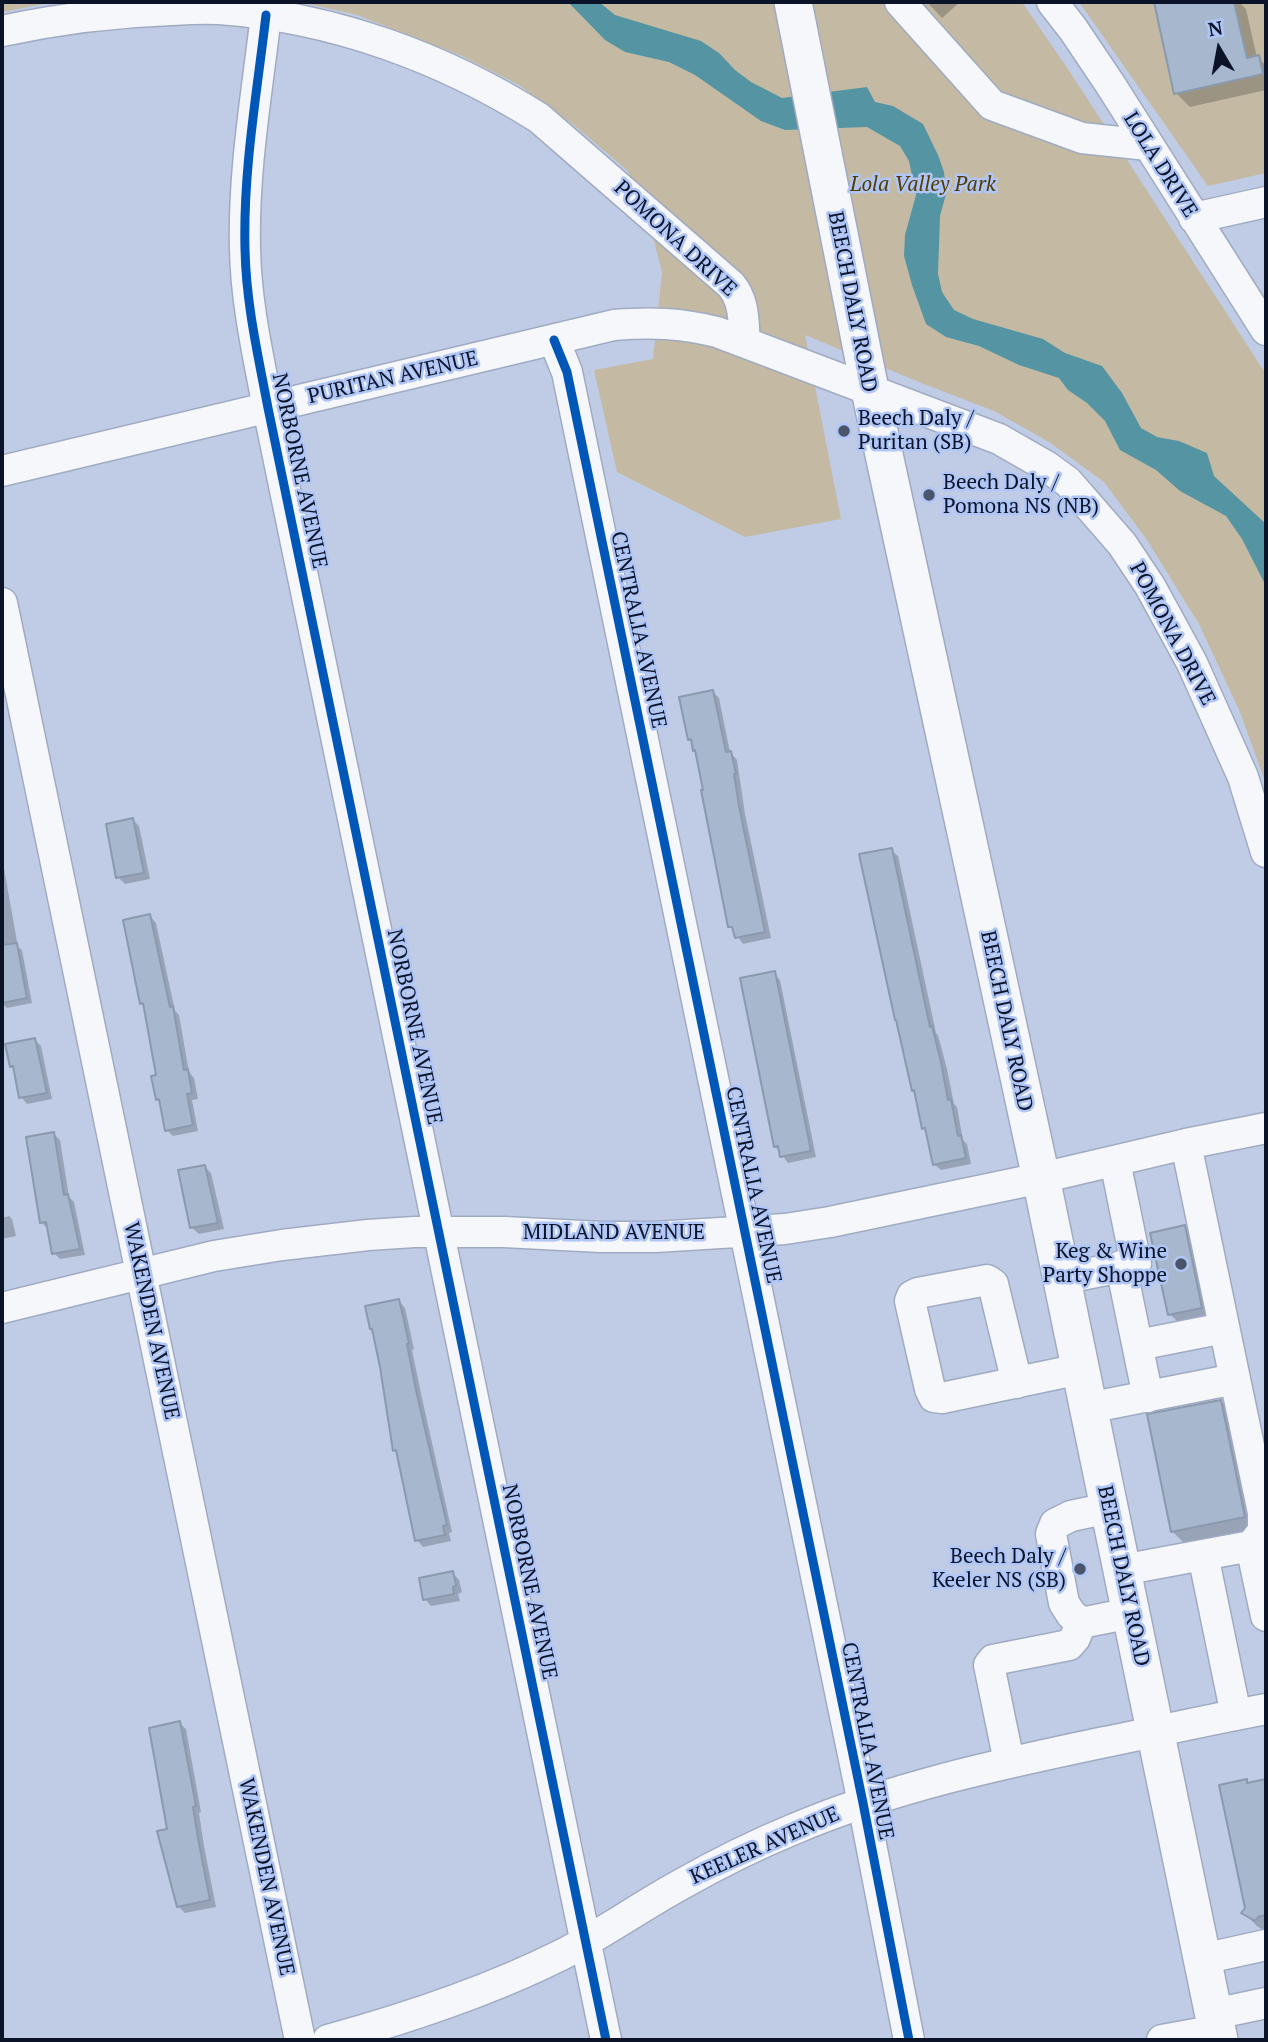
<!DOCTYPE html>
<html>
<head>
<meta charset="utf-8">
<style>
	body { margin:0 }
	#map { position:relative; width:1268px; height:2042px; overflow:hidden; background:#c0cce6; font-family:"PT Serif",serif }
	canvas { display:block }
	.frame { position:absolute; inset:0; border:4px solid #0a1328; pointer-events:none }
	.north { position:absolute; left:1184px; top:14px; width:70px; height:70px; -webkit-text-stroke:5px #b0c6f6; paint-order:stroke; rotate:350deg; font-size:19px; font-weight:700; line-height:28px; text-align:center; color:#0a1328 }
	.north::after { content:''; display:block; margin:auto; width:24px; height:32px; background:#0a1328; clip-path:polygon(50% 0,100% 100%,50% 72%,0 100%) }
</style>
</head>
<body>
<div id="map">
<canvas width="1268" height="2042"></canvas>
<div class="frame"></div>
<div class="north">N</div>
</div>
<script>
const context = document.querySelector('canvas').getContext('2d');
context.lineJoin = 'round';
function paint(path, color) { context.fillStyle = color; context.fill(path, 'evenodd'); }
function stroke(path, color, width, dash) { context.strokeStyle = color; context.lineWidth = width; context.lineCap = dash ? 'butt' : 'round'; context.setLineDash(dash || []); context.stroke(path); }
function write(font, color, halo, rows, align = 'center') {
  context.font = font + ' "PT Serif",serif'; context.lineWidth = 5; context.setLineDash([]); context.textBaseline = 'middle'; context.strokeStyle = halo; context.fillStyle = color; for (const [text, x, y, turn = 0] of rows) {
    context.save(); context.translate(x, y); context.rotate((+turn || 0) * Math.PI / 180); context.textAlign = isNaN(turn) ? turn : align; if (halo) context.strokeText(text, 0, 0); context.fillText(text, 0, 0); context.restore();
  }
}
paint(new Path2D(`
	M 2,2 L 54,2 L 2,12 Z
	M 300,2 L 1022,2 L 1068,69 L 1266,374 L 1266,784 L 1240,712 L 1199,624 L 1147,540 L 1104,482 L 1049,442 L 994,411 L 924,384 L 805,335 L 841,519 L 745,537 L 617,472 L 594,370 L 653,359 L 662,272 L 654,241 L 628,171 L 575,126 L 519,85 L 462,56 L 357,15 Z
	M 1079,2 L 1266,2 L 1266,173 L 1208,186 Z`), '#c4b9a3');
paint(new Path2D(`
	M 568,2 L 599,2 L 615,15 L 701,41 L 719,53 L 735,70 L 751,82 L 782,98 L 867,87 L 875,102 L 893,106 L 923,124 L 938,155 L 944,172 L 946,194 L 940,216 L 938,274 L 942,292 L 954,310 L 973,319 L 1043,339 L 1065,353 L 1102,366 L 1122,393 L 1141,428 L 1157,437 L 1179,441 L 1207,453 L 1214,476 L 1266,524 L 1266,586 L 1242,539 L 1226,516 L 1180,491 L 1156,470 L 1120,450 L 1105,421 L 1087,403 L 1068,390 L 1059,378 L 1019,365 L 979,346 L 946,337 L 926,324 L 912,285 L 904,256 L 905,235 L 916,195 L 909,161 L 900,146 L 867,127 L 785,130 L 761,121 L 695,75 L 669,62 L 625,52 L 605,40 Z`), '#5595a3');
paint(new Path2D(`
	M 927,2 L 960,2 L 942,18 Z
	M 1155,2 L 1239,2 L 1246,9 L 1257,58 L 1266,65 L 1266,90 L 1190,107 L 1176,93 Z
	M 713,692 L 719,698 L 730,752 L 737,760 L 745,814 L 771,938 L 743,944 L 730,926 L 697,752 L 694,743 L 690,739 Z
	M 133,820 L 139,826 L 150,879 L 125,884 L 118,877 Z
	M 891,850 L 898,856 L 936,1033 L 938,1035 L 947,1069 L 954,1104 L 957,1107 L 963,1140 L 967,1144 L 971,1164 L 941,1170 L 934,1164 L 928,1132 L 924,1128 L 917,1093 L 914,1090 Z
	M 2,857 L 18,947 L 22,950 L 32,1003 L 7,1008 L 2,1003 Z
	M 150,916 L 156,923 L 175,1011 L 179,1015 L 189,1072 L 194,1078 L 198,1099 L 192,1100 L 198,1131 L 173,1136 L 167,1130 L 161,1103 L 157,1099 L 158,1077 L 146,1007 L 142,1003 Z
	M 774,973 L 780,980 L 816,1157 L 788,1163 L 775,1146 Z
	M 35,1040 L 41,1046 L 52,1099 L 27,1104 L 21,1097 L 16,1071 L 11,1066 Z
	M 53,1133 L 60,1140 L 69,1197 L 74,1202 L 85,1255 L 60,1259 L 54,1253 L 48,1229 L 42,1223 Z
	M 205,1167 L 211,1173 L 224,1229 L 199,1234 L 192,1228 Z
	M 9,1216 L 12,1219 L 16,1236 L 2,1239 L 2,1218 Z
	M 1184,1227 L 1195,1237 L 1211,1318 L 1180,1324 L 1170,1314 Z
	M 399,1301 L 405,1308 L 414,1349 L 412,1350 L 422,1398 L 452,1532 L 449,1533 L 451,1541 L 423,1547 L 417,1540 L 399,1454 L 395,1450 Z
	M 1221,1401 L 1235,1415 L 1258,1531 L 1186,1545 L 1172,1531 Z
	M 453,1573 L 459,1580 L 462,1592 L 458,1594 L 460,1601 L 431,1606 L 425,1599 Z
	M 179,1723 L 186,1729 L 201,1812 L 199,1813 L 204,1846 L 216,1907 L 185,1913 L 178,1906 L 169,1831 Z
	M 1266,1780 L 1266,1932 L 1257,1926 L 1244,1913 L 1247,1908 L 1246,1781 L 1249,1784 Z`), '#0003');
const building = new Path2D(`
	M 1154,2 L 1234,2 L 1247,58 L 1259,55 L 1263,74 L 1174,94 Z
	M 713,690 L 726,752 L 731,751 L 736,774 L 734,774 L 739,806 L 765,932 L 735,938 L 732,927 L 728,927 L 701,790 L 703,790 L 695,750 L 693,751 L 691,739 L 688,740 L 679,697 Z
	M 133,818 L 144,873 L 116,878 L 106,824 Z
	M 892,848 L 930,1027 L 932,1026 L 941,1062 L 948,1100 L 951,1099 L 958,1136 L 961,1135 L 966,1158 L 933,1165 L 925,1128 L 922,1129 L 914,1090 L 912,1091 L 896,1020 L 895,1020 L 859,854 Z
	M 150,914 L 170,1007 L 173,1006 L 184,1070 L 188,1069 L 192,1093 L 187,1094 L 193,1125 L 165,1131 L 159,1099 L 156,1100 L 151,1076 L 156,1075 L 143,1003 L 140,1004 L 123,920 Z
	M 17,943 L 27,998 L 2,1003 L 2,945 Z
	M 775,971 L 811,1151 L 780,1157 L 778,1146 L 774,1147 L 740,978 Z
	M 35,1038 L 47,1093 L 19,1098 L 13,1066 L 10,1067 L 5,1044 Z
	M 54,1132 L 64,1195 L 68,1194 L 80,1249 L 52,1254 L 46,1222 L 40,1223 L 26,1137 Z
	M 205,1165 L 218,1223 L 190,1228 L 178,1170 Z
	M 1185,1225 L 1202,1308 L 1168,1315 L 1150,1233 Z
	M 399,1299 L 409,1343 L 407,1344 L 416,1390 L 447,1525 L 443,1526 L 445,1535 L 415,1541 L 396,1450 L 393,1451 L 380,1367 L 372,1329 L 370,1329 L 365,1306 Z
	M 1221,1400 L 1245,1517 L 1171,1532 L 1147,1414 Z
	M 453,1571 L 456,1585 L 453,1587 L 454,1594 L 423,1600 L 419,1578 Z
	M 180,1721 L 196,1806 L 193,1807 L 198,1838 L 210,1900 L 177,1907 L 157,1831 L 167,1829 L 149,1728 Z
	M 1247,1779 L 1247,1783 L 1266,1779 L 1266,1915 L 1258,1917 L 1255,1921 L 1241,1913 L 1245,1908 L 1219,1785 Z`);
paint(building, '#a7b8ce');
stroke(building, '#8a99ad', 2);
const minor = new Path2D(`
	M 900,2 L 992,105 L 1082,138 L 1148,145
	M 1052,2 L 1073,29 L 1110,84 L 1266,330
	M 266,15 C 257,93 243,170 245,249 C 246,303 258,355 268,408 L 606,2040
	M 2,31 C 58,19 114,12 171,10 C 187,9 203,8 219,9 C 333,17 444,58 539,118 L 731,285 C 745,302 743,321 745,342
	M 1194,218 L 1266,202
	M 554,340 L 567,372 L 863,1803 L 909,2040
	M 2,471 L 614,325 C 652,322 680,323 717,332 L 999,439 L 1046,466 L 1068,482 L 1122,544 L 1150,586 L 1192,663 L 1243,777 L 1266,852
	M 2,603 L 300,2040
	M 1186,1144 L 1235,1379
	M 1121,1266 L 1148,1397
	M 1061,1279 L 1136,1264 L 1115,1161
	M 2,1308 L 214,1256 L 282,1245 L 368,1235 L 414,1232 L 504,1232 L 601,1237 L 655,1237 L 785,1229 L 830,1222 L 1041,1178 L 1186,1144 L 1266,1128
	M 1138,1345 L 1224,1328
	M 1017,1383 L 993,1284 L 987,1280 L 918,1293 L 912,1296 L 910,1301 L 930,1389 L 934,1397 L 942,1398 L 1080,1369
	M 1088,1408 L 1235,1379 L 1263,1513 L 1263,1531 L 1251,1546 L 1122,1570
	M 1109,1508 L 1071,1516 L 1055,1524 L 1051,1534 L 1064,1603 L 1071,1614 L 1081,1623 L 1131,1613
	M 1251,1546 L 1266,1616
	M 1203,1555 L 1236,1715
	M 1009,1762 L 989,1665 L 993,1660 L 1069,1645 L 1075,1638 L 1081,1623
	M 1202,1959 L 1266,1945
	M 1214,2014 L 1266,2003
	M 328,2040 C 408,2018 487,1992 561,1955 C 602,1934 640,1907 680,1885 C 717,1864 755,1845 794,1829 C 893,1787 1000,1764 1105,1742 C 1159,1731 1212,1719 1266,1709
	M 1162,2040 L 1217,2030`);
const major = new Path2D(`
	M 793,2 L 870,390 L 1041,1178 L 1219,2040`);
stroke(minor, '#a0abc2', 33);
stroke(major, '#a0abc2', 40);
stroke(minor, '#f6f7fb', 30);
stroke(major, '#f6f7fb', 37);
stroke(new Path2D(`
	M 266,15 C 257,93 243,170 245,249 C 246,303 258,355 268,408 L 606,2040
	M 554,340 L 567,372 L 863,1803 L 909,2040`), '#0057b8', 9);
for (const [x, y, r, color] of [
	[844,431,7,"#4a546a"],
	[929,495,7,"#4a546a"],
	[1181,1264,7,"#4a546a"],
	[1080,1569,7,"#4a546a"]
]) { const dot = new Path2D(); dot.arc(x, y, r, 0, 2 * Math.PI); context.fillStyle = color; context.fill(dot); stroke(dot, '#b0c6f6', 2.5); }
write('21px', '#0a1328', '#b0c6f6', [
	["LOLA DRIVE",1160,165,58],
	["POMONA DRIVE",675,239,43],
	["BEECH DALY ROAD",852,302,79],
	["PURITAN AVENUE",393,378,-13],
	["NORBORNE AVENUE",299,471,78],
	["CENTRALIA AVENUE",638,630,78],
	["POMONA DRIVE",1172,634,62],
	["BEECH DALY ROAD",1006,1021,78],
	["NORBORNE AVENUE",414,1027,78],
	["CENTRALIA AVENUE",753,1185,78],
	["MIDLAND AVENUE",614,1233],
	["WAKENDEN AVENUE",151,1321,78],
	["BEECH DALY ROAD",1123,1576,78],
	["NORBORNE AVENUE",529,1582,78],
	["CENTRALIA AVENUE",867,1741,79],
	["KEELER AVENUE",765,1846,-24],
	["WAKENDEN AVENUE",266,1877,78]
]);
write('italic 21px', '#533c00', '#b0c6f6', [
	["Lola Valley Park",923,185]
]);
write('21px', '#0a1328', '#b0c6f6', [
	["Beech Daly /",858,419],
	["Puritan (SB)",858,443],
	["Beech Daly /",943,483],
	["Pomona NS (NB)",943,507],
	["Keg & Wine",1167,1252,"right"],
	["Party Shoppe",1167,1276,"right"],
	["Beech Daly /",1066,1557,"right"],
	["Keeler NS (SB)",1066,1581,"right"]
], 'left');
</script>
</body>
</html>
